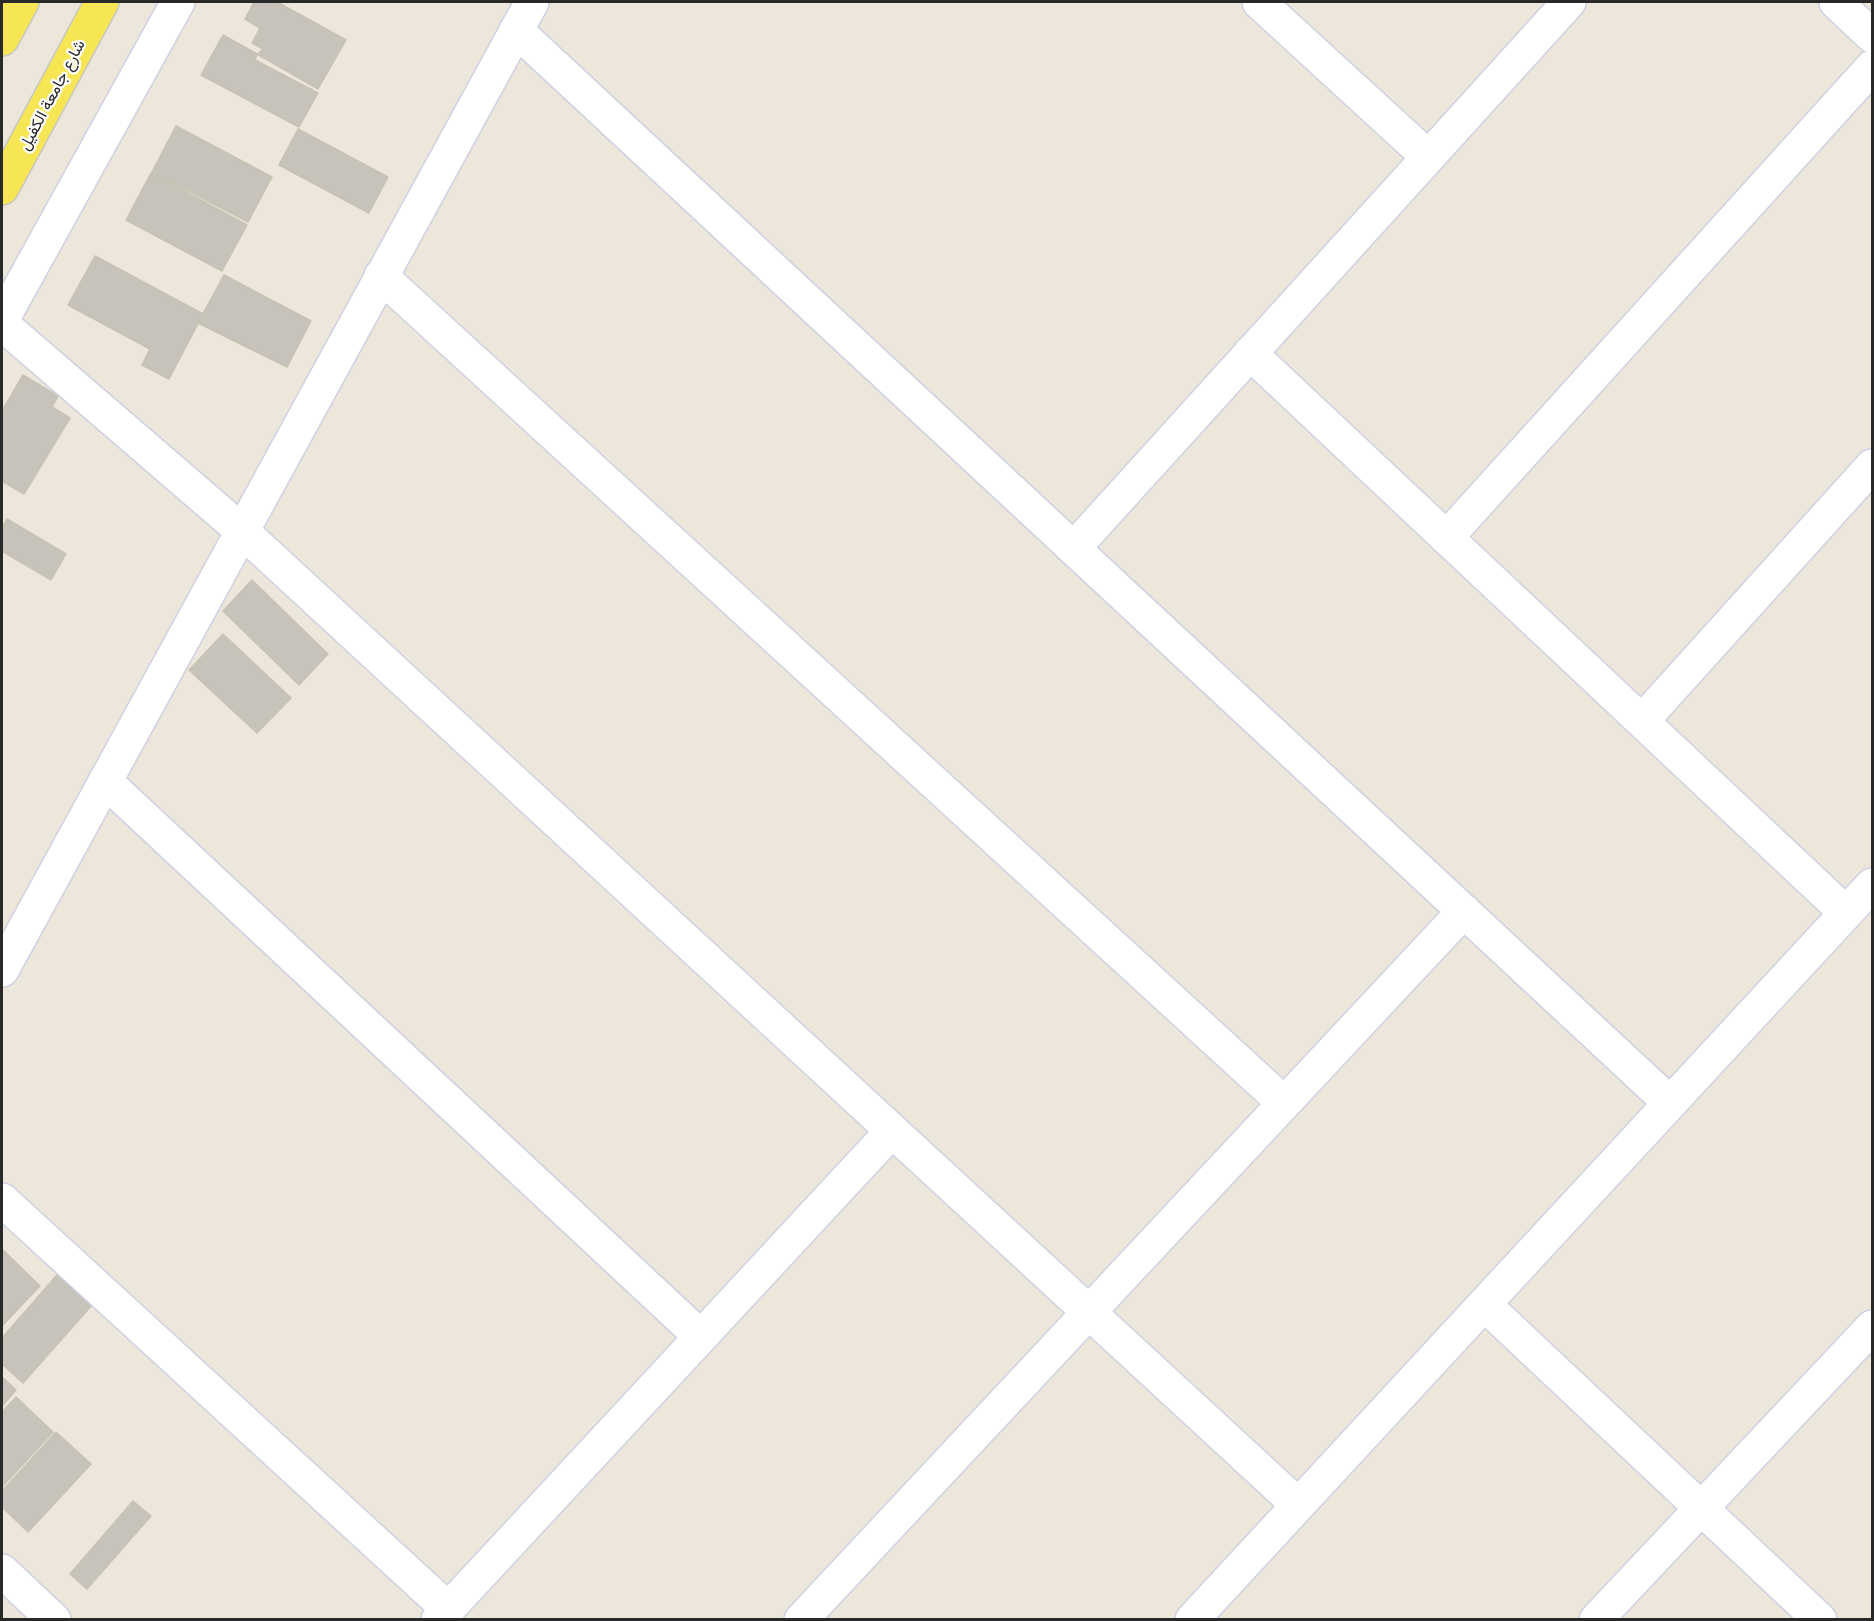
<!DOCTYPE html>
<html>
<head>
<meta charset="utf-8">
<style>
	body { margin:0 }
	#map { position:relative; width:1874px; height:1621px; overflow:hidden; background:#ece7da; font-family:"Golos Text",sans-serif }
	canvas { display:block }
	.frame { position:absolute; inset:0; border:3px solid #292929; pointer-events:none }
</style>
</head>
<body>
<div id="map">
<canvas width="1874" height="1621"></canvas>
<div class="frame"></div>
</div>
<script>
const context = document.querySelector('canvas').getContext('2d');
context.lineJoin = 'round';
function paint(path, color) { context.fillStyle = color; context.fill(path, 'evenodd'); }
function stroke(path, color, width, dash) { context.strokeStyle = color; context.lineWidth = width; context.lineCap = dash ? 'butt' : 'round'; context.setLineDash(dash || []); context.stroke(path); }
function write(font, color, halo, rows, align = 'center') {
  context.font = font + ' "Golos Text",Vazirmatn,sans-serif'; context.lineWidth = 4.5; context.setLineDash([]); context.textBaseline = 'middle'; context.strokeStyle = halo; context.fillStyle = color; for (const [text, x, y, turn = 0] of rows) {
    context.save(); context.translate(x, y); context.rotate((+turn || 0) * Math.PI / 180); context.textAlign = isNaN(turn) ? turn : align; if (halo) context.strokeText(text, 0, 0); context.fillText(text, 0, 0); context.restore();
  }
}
const building = new Path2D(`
	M 254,2 L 277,2 L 346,40 L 318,89 L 257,54 L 263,49 L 252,43 L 260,28 L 245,19 Z
	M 223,35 L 257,54 L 255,60 L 318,93 L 299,127 L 201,75 Z
	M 176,126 L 272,177 L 248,222 L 152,172 Z
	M 298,129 L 388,177 L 369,213 L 279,165 Z
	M 151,173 L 247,225 L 222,271 L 126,220 Z
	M 95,256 L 203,314 L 169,379 L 142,365 L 150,349 L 68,305 Z
	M 224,275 L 311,321 L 287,367 L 198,323 Z
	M 23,375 L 58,396 L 52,407 L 70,418 L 24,494 L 2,481 L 2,411 Z
	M 7,519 L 66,554 L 51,580 L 2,551 L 2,528 Z
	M 252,580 L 328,654 L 299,685 L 223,611 Z
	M 223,634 L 291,698 L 257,733 L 189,670 Z
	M 2,1249 L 40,1286 L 2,1326 Z
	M 57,1275 L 92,1305 L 23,1383 L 2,1364 L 2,1338 Z
	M 2,1377 L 16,1390 L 2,1406 Z
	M 16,1397 L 53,1432 L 2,1487 L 2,1412 Z
	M 56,1432 L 91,1464 L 28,1532 L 2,1507 L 2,1491 Z
	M 133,1501 L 151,1516 L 87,1589 L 70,1574 Z`);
paint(building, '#c7c3ba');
stroke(building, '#c7c3b3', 1.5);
const minor = new Path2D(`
	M 1259,2 L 1428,157
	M 1836,2 L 1872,36
	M 516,30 L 1670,1103
	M 381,276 L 1284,1103
	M 2,320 L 178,2
	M 2,324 L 242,531 L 1298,1505
	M 1250,353 L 1846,913
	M 1447,537 L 1872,67
	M 1074,548 L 1569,2
	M 1642,721 L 1872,466
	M 105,781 L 701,1337
	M 2,970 L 532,2
	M 2,1200 L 448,1609
	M 1484,1304 L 1820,1620
	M 2,1571 L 54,1620
	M 438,1620 L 892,1131
	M 801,1620 L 1464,911
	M 1192,1620 L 1872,885
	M 1596,1620 L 1872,1327`);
const major = new Path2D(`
	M 2,39 L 22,2
	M 2,188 L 102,2`);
stroke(minor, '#cfd0e3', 36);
stroke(major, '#c7c7c7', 36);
stroke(minor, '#fff', 33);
stroke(major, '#f7e654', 33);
write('16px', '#292929', '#fff', [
	["شارع جامعة الكفيل",52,95,-62]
]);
</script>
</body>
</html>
